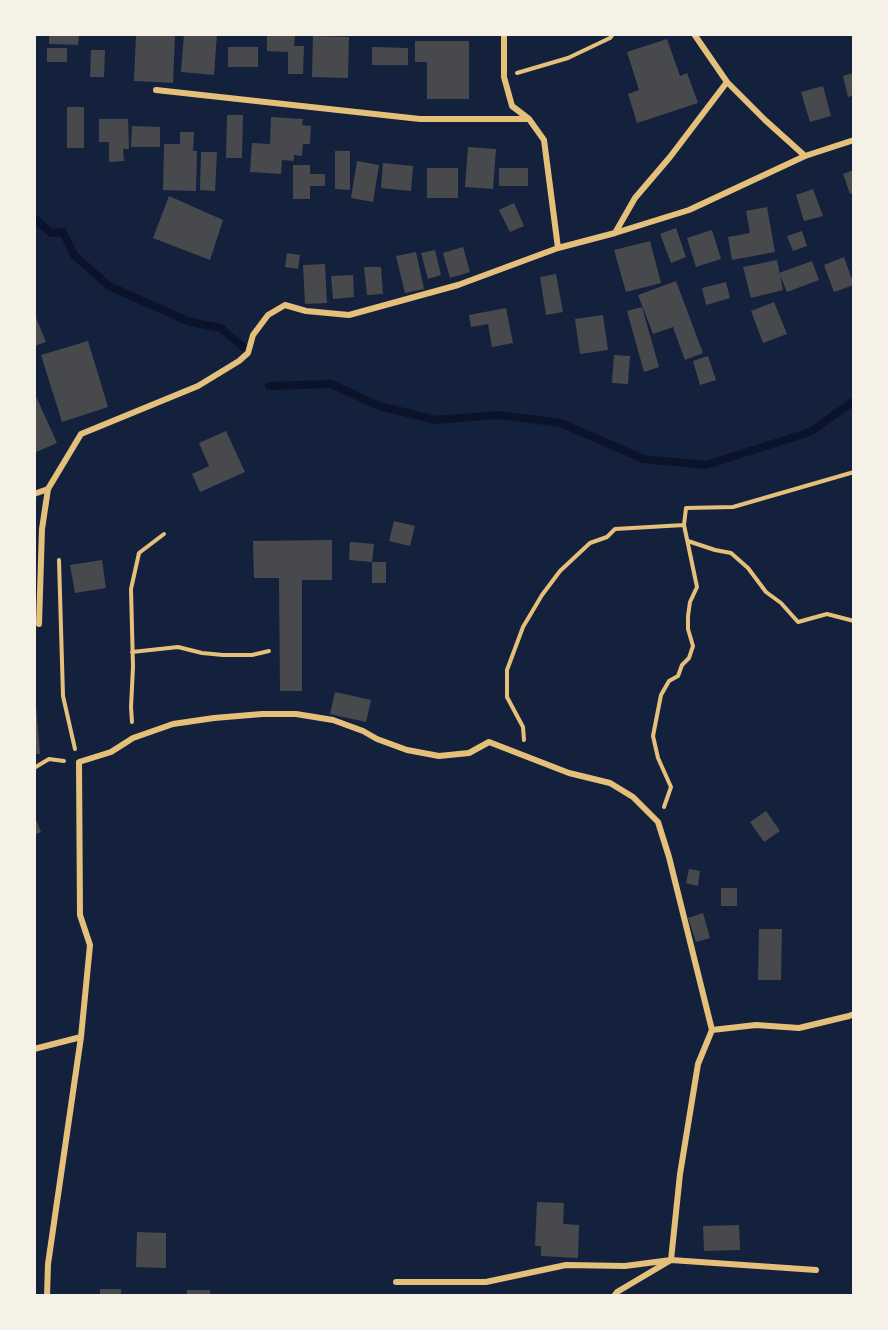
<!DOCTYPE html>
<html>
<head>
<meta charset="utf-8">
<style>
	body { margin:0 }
	#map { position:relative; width:888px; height:1330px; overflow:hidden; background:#14213d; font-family:"Public Sans",sans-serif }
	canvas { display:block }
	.frame { position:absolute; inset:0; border:36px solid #f6f1e7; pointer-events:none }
</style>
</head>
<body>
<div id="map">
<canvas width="888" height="1330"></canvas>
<div class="frame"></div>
</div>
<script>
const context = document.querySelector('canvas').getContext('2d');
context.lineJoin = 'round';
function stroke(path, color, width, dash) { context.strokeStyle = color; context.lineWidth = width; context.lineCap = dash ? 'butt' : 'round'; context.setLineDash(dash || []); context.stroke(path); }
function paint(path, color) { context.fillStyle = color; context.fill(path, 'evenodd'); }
stroke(new Path2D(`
	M 34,218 L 51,233 L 63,232 L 74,255 L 109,286 L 190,322 L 221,328 L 243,347
	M 269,386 L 331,384 L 379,406 L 436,420 L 498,415 L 561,423 L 643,459 L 706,465 L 810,432 L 854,401`), '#0b132b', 8);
paint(new Path2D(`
	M 49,34 L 79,34 L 78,45 L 49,44 Z
	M 136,34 L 175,36 L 173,83 L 134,81 Z
	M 184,34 L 217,34 L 214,75 L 181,72 Z
	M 267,34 L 295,34 L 294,46 L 304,46 L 303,74 L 288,74 L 288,52 L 267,51 Z
	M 313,36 L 349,37 L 348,78 L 312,77 Z
	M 667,39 L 680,76 L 687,73 L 698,103 L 637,123 L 628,94 L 639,90 L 627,52 Z
	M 415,41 L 469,41 L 469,99 L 427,99 L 427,62 L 415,62 Z
	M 228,47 L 258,47 L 258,67 L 228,67 Z
	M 372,47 L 408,48 L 408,65 L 372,65 Z
	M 47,48 L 67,48 L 67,62 L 47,62 Z
	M 91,50 L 105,50 L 104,77 L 90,77 Z
	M 854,73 L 854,95 L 848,97 L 843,76 Z
	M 823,86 L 831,116 L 810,122 L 801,92 Z
	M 67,107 L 84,107 L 84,148 L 67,148 Z
	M 227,115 L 243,115 L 242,158 L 226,158 Z
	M 271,117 L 303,119 L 302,125 L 311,126 L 310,144 L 303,144 L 302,156 L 294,155 L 294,161 L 282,160 L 281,174 L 250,172 L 252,143 L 270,144 Z
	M 99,119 L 128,119 L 129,149 L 123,149 L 124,161 L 109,162 L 109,142 L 99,142 Z
	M 132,126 L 160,127 L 160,147 L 131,147 Z
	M 180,132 L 194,132 L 193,151 L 197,151 L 196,191 L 163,190 L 164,144 L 180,144 Z
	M 468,147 L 496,149 L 493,189 L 465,187 Z
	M 335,151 L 350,151 L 350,190 L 335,189 Z
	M 201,152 L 217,152 L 215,191 L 200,190 Z
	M 357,161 L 379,165 L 373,202 L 351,198 Z
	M 383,163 L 413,166 L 411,191 L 381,188 Z
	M 293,165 L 310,165 L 310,174 L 325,174 L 325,186 L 310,186 L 310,199 L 293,199 Z
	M 427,168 L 458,168 L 458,198 L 427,198 Z
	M 499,168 L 528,168 L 528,186 L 499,186 Z
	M 854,170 L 854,193 L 850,194 L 843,174 Z
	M 813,189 L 823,216 L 804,221 L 796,195 Z
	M 169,196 L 223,220 L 210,260 L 153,238 Z
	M 514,203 L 524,226 L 510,232 L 499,210 Z
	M 767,207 L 775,252 L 732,260 L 728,237 L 750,233 L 746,211 Z
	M 676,228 L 686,257 L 671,263 L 660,234 Z
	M 712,230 L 721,259 L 696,267 L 687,238 Z
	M 802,231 L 807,246 L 793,251 L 787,236 Z
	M 650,241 L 661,283 L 626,292 L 614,250 Z
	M 463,247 L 470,272 L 450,278 L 443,253 Z
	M 435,250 L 441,275 L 428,279 L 421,253 Z
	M 416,252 L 424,289 L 405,293 L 396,256 Z
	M 287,253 L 300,255 L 298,269 L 285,267 Z
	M 844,257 L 854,285 L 834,292 L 824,265 Z
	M 777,260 L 783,290 L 751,298 L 743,267 Z
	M 812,261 L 819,280 L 787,292 L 779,273 Z
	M 325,264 L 327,303 L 305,304 L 303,265 Z
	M 364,267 L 381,267 L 383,294 L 367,295 Z
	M 556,274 L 563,312 L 546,315 L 540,277 Z
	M 353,275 L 354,297 L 333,299 L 331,276 Z
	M 676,281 L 703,353 L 685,360 L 673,327 L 653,334 L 638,295 Z
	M 726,282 L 730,298 L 706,305 L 702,288 Z
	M 774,302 L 787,334 L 763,343 L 751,311 Z
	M 642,307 L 659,367 L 644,372 L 627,311 Z
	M 506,308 L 513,343 L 492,347 L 488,324 L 471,327 L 469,315 Z
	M 34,313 L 46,342 L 34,346 Z
	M 603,315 L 608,350 L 580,354 L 575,319 Z
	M 88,341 L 108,407 L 62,422 L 41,355 Z
	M 614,355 L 630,356 L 628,384 L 612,383 Z
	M 708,356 L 716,380 L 700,385 L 693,361 Z
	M 34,392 L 57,443 L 34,453 Z
	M 226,431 L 245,472 L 200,492 L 192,474 L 209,466 L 199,443 Z
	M 394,521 L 415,526 L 410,546 L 389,541 Z
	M 332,540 L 332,580 L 302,580 L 302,691 L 280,691 L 279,578 L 254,578 L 253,541 Z
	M 350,542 L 374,544 L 372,562 L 349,560 Z
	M 102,560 L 106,588 L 75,593 L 70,565 Z
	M 372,562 L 386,562 L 386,583 L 372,583 Z
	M 335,692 L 371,700 L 366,722 L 330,714 Z
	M 34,705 L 36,705 L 40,754 L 34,754 Z
	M 766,811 L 780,831 L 764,842 L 750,822 Z
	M 34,815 L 41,832 L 34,835 Z
	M 689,869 L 700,871 L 698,886 L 686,883 Z
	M 721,888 L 737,888 L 737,906 L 721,906 Z
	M 703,913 L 710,938 L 696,942 L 688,918 Z
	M 759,929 L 782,929 L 781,980 L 758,980 Z
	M 537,1202 L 564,1203 L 563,1224 L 579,1225 L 578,1258 L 541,1256 L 541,1246 L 535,1246 Z
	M 739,1225 L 740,1250 L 704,1251 L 703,1226 Z
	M 137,1232 L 166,1233 L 166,1268 L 136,1267 Z
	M 100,1289 L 121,1289 L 121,1296 L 100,1296 Z
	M 187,1290 L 210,1290 L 210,1296 L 187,1296 Z`), '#48494c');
stroke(new Path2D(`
	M 517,73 L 568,58 L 610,38 L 613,34
	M 684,525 L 686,508 L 733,507 L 854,472
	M 688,541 L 715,550 L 731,553 L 748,568 L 766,592 L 781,603 L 798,622 L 827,614 L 854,621
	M 59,560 L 63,696 L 75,749
	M 132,652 L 178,647 L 202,653 L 223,655 L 252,655 L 269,651
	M 132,722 L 131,707 L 133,667 L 131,589 L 139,553 L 164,534
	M 524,740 L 523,727 L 507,697 L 507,670 L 523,627 L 542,595 L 560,571 L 590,543 L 607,537 L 615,529 L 684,525 L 697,587 L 690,602 L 688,616 L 688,629 L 693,646 L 689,658 L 682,665 L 678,676 L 669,681 L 661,695 L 653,736 L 658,758 L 671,787 L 664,807
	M 34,768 L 49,759 L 64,761`), '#e5c07b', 4);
stroke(new Path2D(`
	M 504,34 L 504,77 L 512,106 L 529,119 L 544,140 L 558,248
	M 694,34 L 727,82 L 765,120 L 805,156
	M 156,90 L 420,119 L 529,119
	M 615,233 L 635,198 L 670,157 L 727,82
	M 34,494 L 48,489 L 81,434 L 198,386 L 239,361 L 248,353 L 253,335 L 268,315 L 285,305 L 306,311 L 349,315 L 458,285 L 558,248 L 615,233 L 689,210 L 805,156 L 854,140
	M 39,624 L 42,529 L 48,489
	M 712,1030 L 756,1025 L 799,1028 L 849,1016 L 854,1014
	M 34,1049 L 81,1037
	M 396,1282 L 486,1282 L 566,1265 L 625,1266 L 671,1260 L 816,1270
	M 47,1296 L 48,1264 L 81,1037 L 90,945 L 80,915 L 79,762 L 111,752 L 133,738 L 173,724 L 214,718 L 262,714 L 296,714 L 333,720 L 363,731 L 377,739 L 407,750 L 439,756 L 469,753 L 489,742 L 569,773 L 610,783 L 633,797 L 658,822 L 669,857 L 712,1030 L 698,1064 L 680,1174 L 671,1260 L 617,1292 L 614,1296`), '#e5c07b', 6);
</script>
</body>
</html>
